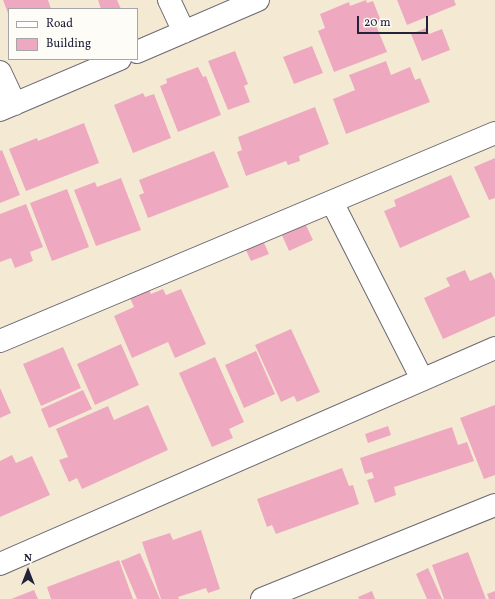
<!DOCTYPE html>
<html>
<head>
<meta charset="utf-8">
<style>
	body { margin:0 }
	#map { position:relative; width:495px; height:599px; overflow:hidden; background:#f4ead4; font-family:Vollkorn,serif }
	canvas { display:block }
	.legend { position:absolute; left:8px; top:8px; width:130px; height:52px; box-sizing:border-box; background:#fdfcf7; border:1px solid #a5a5ac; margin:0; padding:5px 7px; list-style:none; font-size:12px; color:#22223b }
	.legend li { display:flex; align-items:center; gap:8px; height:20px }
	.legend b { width:20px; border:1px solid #a5a5ac }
	.north { position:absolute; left:8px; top:551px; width:40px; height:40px; -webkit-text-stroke:3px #fdfcf7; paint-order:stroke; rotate:0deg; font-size:11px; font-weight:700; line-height:16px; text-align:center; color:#22223b }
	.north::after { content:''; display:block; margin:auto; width:14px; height:18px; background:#22223b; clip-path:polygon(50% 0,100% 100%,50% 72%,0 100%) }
	.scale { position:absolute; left:357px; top:16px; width:71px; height:18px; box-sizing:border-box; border:2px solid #22223b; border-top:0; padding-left:5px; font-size:12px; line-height:14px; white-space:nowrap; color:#22223b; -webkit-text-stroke:3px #fdfcf7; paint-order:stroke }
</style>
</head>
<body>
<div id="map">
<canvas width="495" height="599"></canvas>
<ul class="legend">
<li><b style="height:5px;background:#fff"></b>Road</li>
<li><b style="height:11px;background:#eea9c1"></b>Building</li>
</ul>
<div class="north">N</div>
<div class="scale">20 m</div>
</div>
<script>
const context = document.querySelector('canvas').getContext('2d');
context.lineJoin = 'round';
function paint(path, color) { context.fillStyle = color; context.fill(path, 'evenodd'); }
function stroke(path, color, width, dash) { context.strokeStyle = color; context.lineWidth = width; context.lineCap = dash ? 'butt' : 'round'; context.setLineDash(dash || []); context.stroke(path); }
paint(new Path2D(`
	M 3,0 L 48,0 L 51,9 L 9,9 L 9,16 Z
	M 98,0 L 117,0 L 121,9 L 101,9 Z
	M 366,0 L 367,3 L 373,1 L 381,21 L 375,23 L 387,52 L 334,72 L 318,31 L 325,28 L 320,14 L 349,2 L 350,6 Z
	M 397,0 L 454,0 L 456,5 L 407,25 Z
	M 426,28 L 429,34 L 442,29 L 450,50 L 422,61 L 411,34 Z
	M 312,46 L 323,73 L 294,84 L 283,57 Z
	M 235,51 L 248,84 L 244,86 L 250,102 L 228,110 L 208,61 Z
	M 386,61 L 391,75 L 410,67 L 415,80 L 420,78 L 430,102 L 346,134 L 333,99 L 355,90 L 349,75 Z
	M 198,67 L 203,77 L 206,76 L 221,115 L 178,132 L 160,86 L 167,83 L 166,79 Z
	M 143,93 L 145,97 L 154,94 L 171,138 L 133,153 L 114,105 Z
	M 315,107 L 329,144 L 299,156 L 300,161 L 288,165 L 286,161 L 246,176 L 237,152 L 242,150 L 238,137 Z
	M 84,123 L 99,163 L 26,191 L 9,149 L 37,138 L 38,141 Z
	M 2,150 L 20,195 L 0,203 L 0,151 Z
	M 214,151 L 229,187 L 148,218 L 139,195 L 144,193 L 139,180 Z
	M 495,158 L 495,198 L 489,200 L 474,167 Z
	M 451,175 L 470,217 L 400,248 L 384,211 L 396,206 L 394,200 Z
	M 121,178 L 141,230 L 96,246 L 74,190 L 95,182 L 97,187 Z
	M 67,189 L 89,247 L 52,261 L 30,203 Z
	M 26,204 L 43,247 L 30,252 L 33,261 L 15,268 L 11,258 L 0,262 L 0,214 Z
	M 305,223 L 313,240 L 289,251 L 281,233 Z
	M 260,234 L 269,254 L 251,261 L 242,242 Z
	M 465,270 L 470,281 L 491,272 L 495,280 L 495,316 L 443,339 L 424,298 L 450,286 L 446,278 Z
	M 163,289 L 166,295 L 181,289 L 206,344 L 175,358 L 168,342 L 132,358 L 114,316 L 134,307 L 130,298 L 149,290 L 151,294 Z
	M 291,329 L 320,392 L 297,402 L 294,396 L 281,402 L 255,345 Z
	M 121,344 L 139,385 L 95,405 L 77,364 Z
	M 63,347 L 81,388 L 41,406 L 23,364 Z
	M 256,351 L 275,394 L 244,408 L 225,365 Z
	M 215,357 L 244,422 L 229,429 L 233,438 L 212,447 L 179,373 Z
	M 0,388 L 11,413 L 0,418 Z
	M 83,390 L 92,409 L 49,428 L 41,409 Z
	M 148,405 L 168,450 L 82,489 L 77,478 L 69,482 L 59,460 L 68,457 L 56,429 L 108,406 L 114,420 Z
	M 495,405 L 495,475 L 484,479 L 460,418 Z
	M 388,426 L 391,435 L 368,443 L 365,434 Z
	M 452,427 L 458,445 L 467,442 L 474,461 L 394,487 L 396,495 L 375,503 L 367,480 L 374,478 L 372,472 L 365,474 L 360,458 Z
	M 12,455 L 16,463 L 32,456 L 50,495 L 0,517 L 0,461 Z
	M 342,468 L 349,486 L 353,485 L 359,504 L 276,534 L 272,525 L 267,527 L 257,499 Z
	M 201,530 L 220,589 L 208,593 L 206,588 L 178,597 L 179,599 L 161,599 L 142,542 L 170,533 L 173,540 Z
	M 468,552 L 486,599 L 444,599 L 432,565 Z
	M 140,553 L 160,599 L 137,599 L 121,561 Z
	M 119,560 L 133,599 L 51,599 L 47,587 Z
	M 428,568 L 442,599 L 427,599 L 416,574 Z
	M 34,590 L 38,599 L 11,599 Z
	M 372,591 L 375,599 L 359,599 L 358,597 Z
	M 495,591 L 495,599 L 489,599 L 487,594 Z`), '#eea9c1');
const minor = new Path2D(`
	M 169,0 L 184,32
	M 137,52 L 258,0
	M 0,72 L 15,104
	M 0,110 L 120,59
	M 332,202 L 422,379
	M 0,341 L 495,133
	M 0,564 L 495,348
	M 262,599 L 495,505`);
stroke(minor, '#6c6871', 24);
stroke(minor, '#fff', 22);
</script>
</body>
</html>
